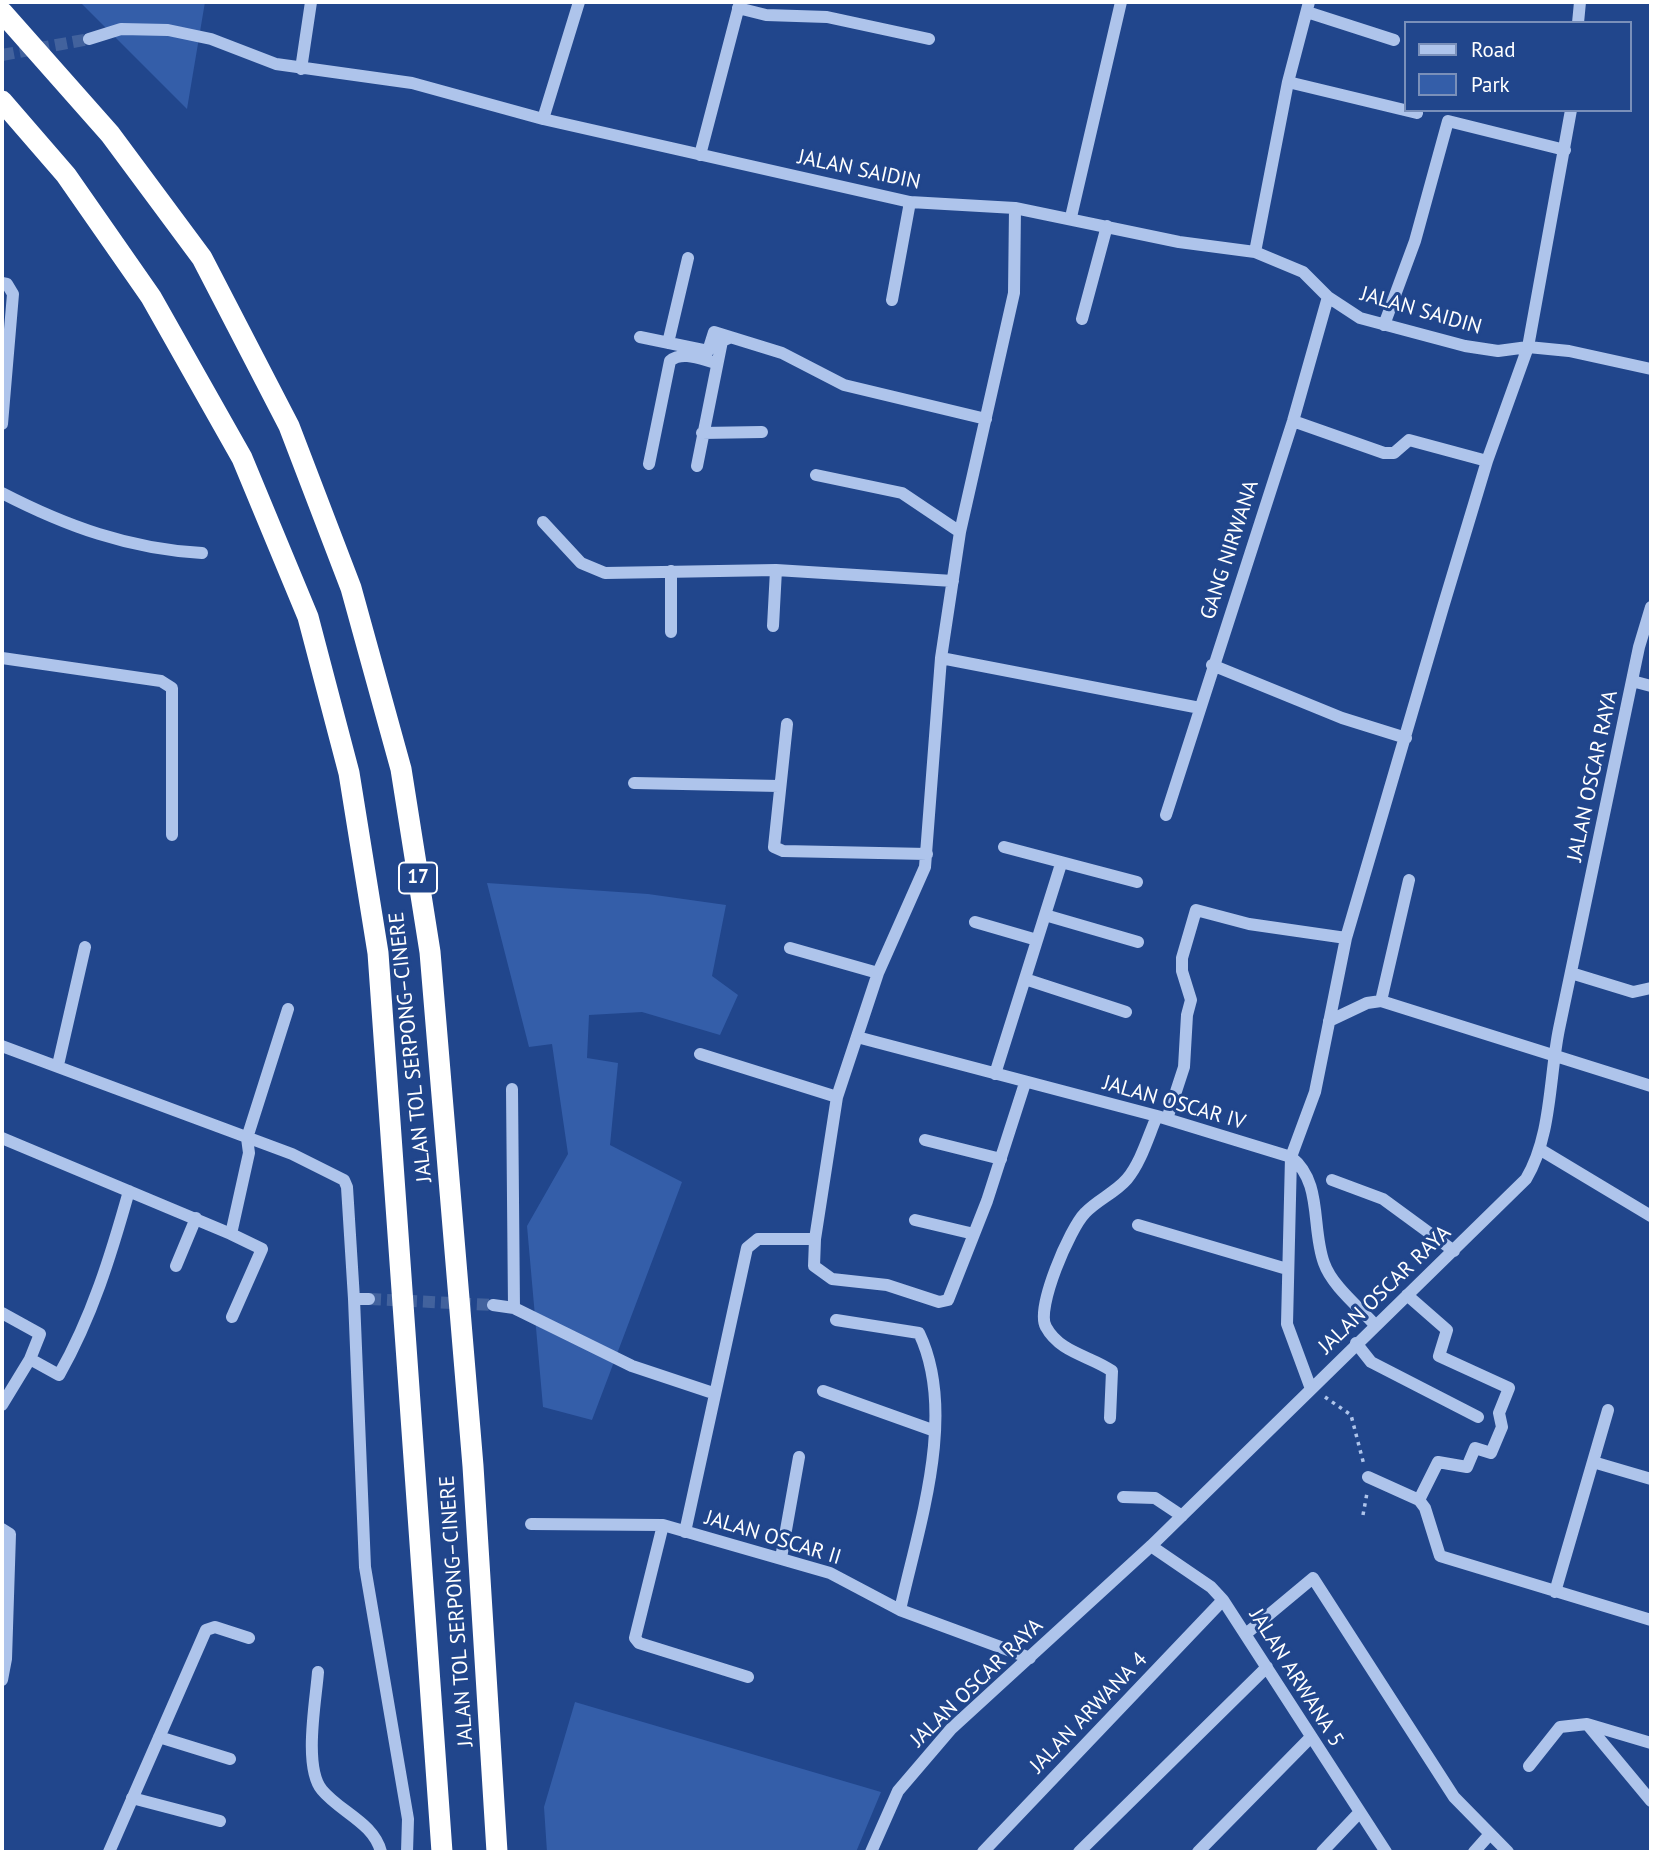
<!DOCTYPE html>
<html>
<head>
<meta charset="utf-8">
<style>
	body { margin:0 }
	#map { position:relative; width:1653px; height:1854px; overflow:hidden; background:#21468c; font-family:"PT Sans",sans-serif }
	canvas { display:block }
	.frame { position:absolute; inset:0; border:4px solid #fff; pointer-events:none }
	.legend { position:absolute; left:1404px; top:21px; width:228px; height:91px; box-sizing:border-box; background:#21468c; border:2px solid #7a90ba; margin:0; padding:9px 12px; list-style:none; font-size:21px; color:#fff }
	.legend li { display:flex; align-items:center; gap:14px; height:35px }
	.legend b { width:35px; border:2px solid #7a90ba }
</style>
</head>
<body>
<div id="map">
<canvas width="1653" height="1854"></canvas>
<div class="frame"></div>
<ul class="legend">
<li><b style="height:9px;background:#aec4eb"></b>Road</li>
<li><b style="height:19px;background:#345ea9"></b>Park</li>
</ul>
</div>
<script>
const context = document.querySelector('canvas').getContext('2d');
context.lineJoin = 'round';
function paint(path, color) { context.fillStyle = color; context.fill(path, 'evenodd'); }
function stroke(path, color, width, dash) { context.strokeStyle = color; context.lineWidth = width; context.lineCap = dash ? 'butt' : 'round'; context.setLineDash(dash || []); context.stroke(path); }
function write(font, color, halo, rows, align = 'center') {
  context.font = font + ' "PT Sans",sans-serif'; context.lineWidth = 6; context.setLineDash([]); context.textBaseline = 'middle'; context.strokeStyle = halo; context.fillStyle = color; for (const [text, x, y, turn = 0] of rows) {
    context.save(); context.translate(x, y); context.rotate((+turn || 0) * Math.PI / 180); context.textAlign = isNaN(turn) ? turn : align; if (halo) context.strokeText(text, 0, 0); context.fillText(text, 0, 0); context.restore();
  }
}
paint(new Path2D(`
	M 80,2 L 205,2 L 187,109 Z
	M 487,883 L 648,894 L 726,905 L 712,976 L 738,995 L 720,1035 L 642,1012 L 589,1015 L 587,1058 L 618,1063 L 610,1145 L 682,1182 L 592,1420 L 543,1407 L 527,1226 L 568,1154 L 552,1044 L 529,1047 Z
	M 575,1702 L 881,1792 L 856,1852 L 547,1852 L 544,1807 Z`), '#345ea9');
stroke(new Path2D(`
	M 2,55 L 89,39
	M 369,1299 L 493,1305`), '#42629d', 12, [12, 6]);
stroke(new Path2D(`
	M 1325,1397 L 1351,1415 L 1364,1465
	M 1363,1515 L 1367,1493`), '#aec4eb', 3.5, [3.5, 5]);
stroke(new Path2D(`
	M 738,8 L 766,15 L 827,17 L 929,39
	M 1307,12 L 1394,40
	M 1578,23 L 1580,2
	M 89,39 L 121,29 L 168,30 L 211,39 L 276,64 L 412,83 L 543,119 L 910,202 L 1015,208 L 1179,242 L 1255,252 L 1303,272 L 1328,297 L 1360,318 L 1465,346 L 1498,351 L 1528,347 L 1569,351 L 1651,369
	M 301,69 L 311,2
	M 1288,82 L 1417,113
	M 543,119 L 579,2
	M 700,155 L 740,2
	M 1015,208 L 1014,293 L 960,532 L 941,658 L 925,867 L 878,973 L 837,1097 L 815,1239 L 814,1266 L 832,1279 L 887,1285 L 939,1302 L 948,1300 L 987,1201 L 1025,1083
	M 1071,217 L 1121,2
	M 1255,252 L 1288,82 L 1309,2
	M 2,283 L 7,284 L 13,294 L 2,424
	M 892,300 L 910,202
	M 1082,319 L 1107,226
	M 1384,325 L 1415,241 L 1448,121 L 1565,150
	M 640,337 L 708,351 L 714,332 L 782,353 L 844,385 L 986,419
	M 668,343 L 688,258
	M 1293,421 L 1384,453 L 1394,453 L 1409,440 L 1487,461
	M 702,433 L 762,432
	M 649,464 L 670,361 C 682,350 703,360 717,363
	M 697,466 L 722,341 L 729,338
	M 816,475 L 902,493 L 960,532
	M 2,493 C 66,526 129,549 202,553
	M 543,522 L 581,563 L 605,573 L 776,570 L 953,581
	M 671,571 L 671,632
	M 773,626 L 776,570
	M 2,658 L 161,681 L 172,688 L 172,835
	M 941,658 L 1200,708
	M 1212,665 L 1342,718 L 1406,738
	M 1632,681 L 1651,686
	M 787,724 L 774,847 L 783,851 L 927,854
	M 634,783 L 779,786
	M 1166,815 L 1293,421 L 1328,297
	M 1004,847 L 1137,882
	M 1045,915 L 1138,942
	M 975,922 L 1037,940
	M 790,948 L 878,973
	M 1571,973 L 1633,992 L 1651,988
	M 1025,979 L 1126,1012
	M 1381,1001 L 1409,880
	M 1329,1021 L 1367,1003 L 1381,1001 L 1651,1086
	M 857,1037 L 1157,1116 L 1291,1157 C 1323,1182 1311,1228 1324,1263 C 1332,1286 1359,1307 1375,1325
	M 2,1046 L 292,1154 L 344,1180 L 347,1187 L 354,1299 L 369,1299
	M 700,1054 L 837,1097
	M 58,1065 L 85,947
	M 995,1074 L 1061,864
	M 512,1089 L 514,1308
	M 1167,1119 L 1184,1067 L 1187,1015 L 1191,1000 L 1182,971 L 1182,958 L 1196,910 L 1249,924 L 1346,938
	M 2,1138 L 231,1234 L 249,1153 L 247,1138 L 288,1009
	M 925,1140 L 1001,1159
	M 1541,1150 L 1651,1216
	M 1332,1180 L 1383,1199 L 1454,1251
	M 915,1220 L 974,1234
	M 1138,1225 L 1287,1269
	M 231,1234 L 262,1249 L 232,1317
	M 176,1266 L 196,1218
	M 1407,1295 L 1447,1330 L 1439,1356 L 1509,1388 L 1499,1413 L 1502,1427 L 1491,1453 L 1475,1448 L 1467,1467 L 1438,1462 L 1419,1500 L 1425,1508 L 1440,1556 L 1651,1620
	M 354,1299 L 365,1567 L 408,1819 L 407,1852
	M 493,1305 L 514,1308 L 632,1366 L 713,1393
	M 2,1313 L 40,1334 L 30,1359 L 2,1405
	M 836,1320 L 919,1333 C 958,1414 918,1528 900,1610
	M 1356,1343 L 1371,1362 L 1478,1417
	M 30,1359 L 59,1375 C 92,1317 111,1255 129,1191
	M 1311,1389 L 1287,1324 L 1291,1157 L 1315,1092 L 1346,938 L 1443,607 L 1487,461 L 1528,347 L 1571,110
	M 823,1391 L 935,1431
	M 1110,1418 L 1112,1371 C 1091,1356 1060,1353 1046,1327 C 1035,1309 1070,1228 1085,1213 C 1097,1200 1115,1193 1127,1179 C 1141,1162 1148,1137 1157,1116
	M 1593,1462 L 1651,1479
	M 1368,1477 L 1419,1500
	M 1123,1497 L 1155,1498 L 1182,1516
	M 531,1524 L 663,1525 L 830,1573 L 900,1610 L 1030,1658
	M 663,1525 L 635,1638 L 639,1643 L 748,1677
	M 2,1529 L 10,1534 L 6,1659 L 2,1680
	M 685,1532 L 747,1248 L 758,1239 L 815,1239
	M 1151,1546 L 1211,1587 L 1223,1600 L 1386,1852
	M 781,1558 L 799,1457
	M 1555,1592 L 1608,1410
	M 1247,1633 L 1313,1578 L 1454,1797 L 1508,1852
	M 318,1672 C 316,1700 303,1767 322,1790 C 340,1812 374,1823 381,1852
	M 1587,1724 L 1651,1743
	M 159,1737 L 230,1759
	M 1529,1766 L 1560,1727 L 1587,1724 L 1651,1801
	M 132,1798 L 220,1821
	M 109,1852 L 206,1630 L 215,1627 L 249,1638
	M 871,1852 L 898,1791 L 951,1729 L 1151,1546 L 1526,1179 C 1552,1135 1549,1078 1559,1029 C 1585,902 1613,775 1639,647 L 1651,607
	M 983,1852 L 1223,1600
	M 1079,1852 L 1267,1667
	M 1198,1852 L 1311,1737
	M 1322,1852 L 1359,1813
	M 1474,1852 L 1490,1834`), '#aec4eb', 12);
stroke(new Path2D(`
	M 2,12 L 110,134 L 202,258 L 289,426 L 351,588 L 401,769 L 430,952 L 473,1466 L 497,1852
	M 2,101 L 66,175 L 151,297 L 242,458 L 308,617 L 349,773 L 378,953 L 442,1852`), '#fff', 21);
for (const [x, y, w] of [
	[418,878,38]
]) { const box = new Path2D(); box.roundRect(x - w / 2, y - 15.5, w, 31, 5); context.fillStyle = '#21468c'; context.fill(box); stroke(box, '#fff', 2); }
write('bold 19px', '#fff', null, [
	["17",418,878]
]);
write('21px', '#fff', '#21468c', [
	["JALAN SAIDIN",859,170,12],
	["JALAN SAIDIN",1421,311,16],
	["GANG NIRWANA",1230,550,-72],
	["JALAN OSCAR RAYA",1593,776,-78],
	["JALAN TOL SERPONG–CINERE",411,1047,-96],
	["JALAN OSCAR IV",1174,1103,16],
	["JALAN OSCAR RAYA",1385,1290,-44],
	["JALAN OSCAR II",773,1538,17],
	["JALAN TOL SERPONG–CINERE",457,1611,-94],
	["JALAN ARWANA 5",1296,1678,58],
	["JALAN OSCAR RAYA",977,1683,-44],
	["JALAN ARWANA 4",1089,1713,-46]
]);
</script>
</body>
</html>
